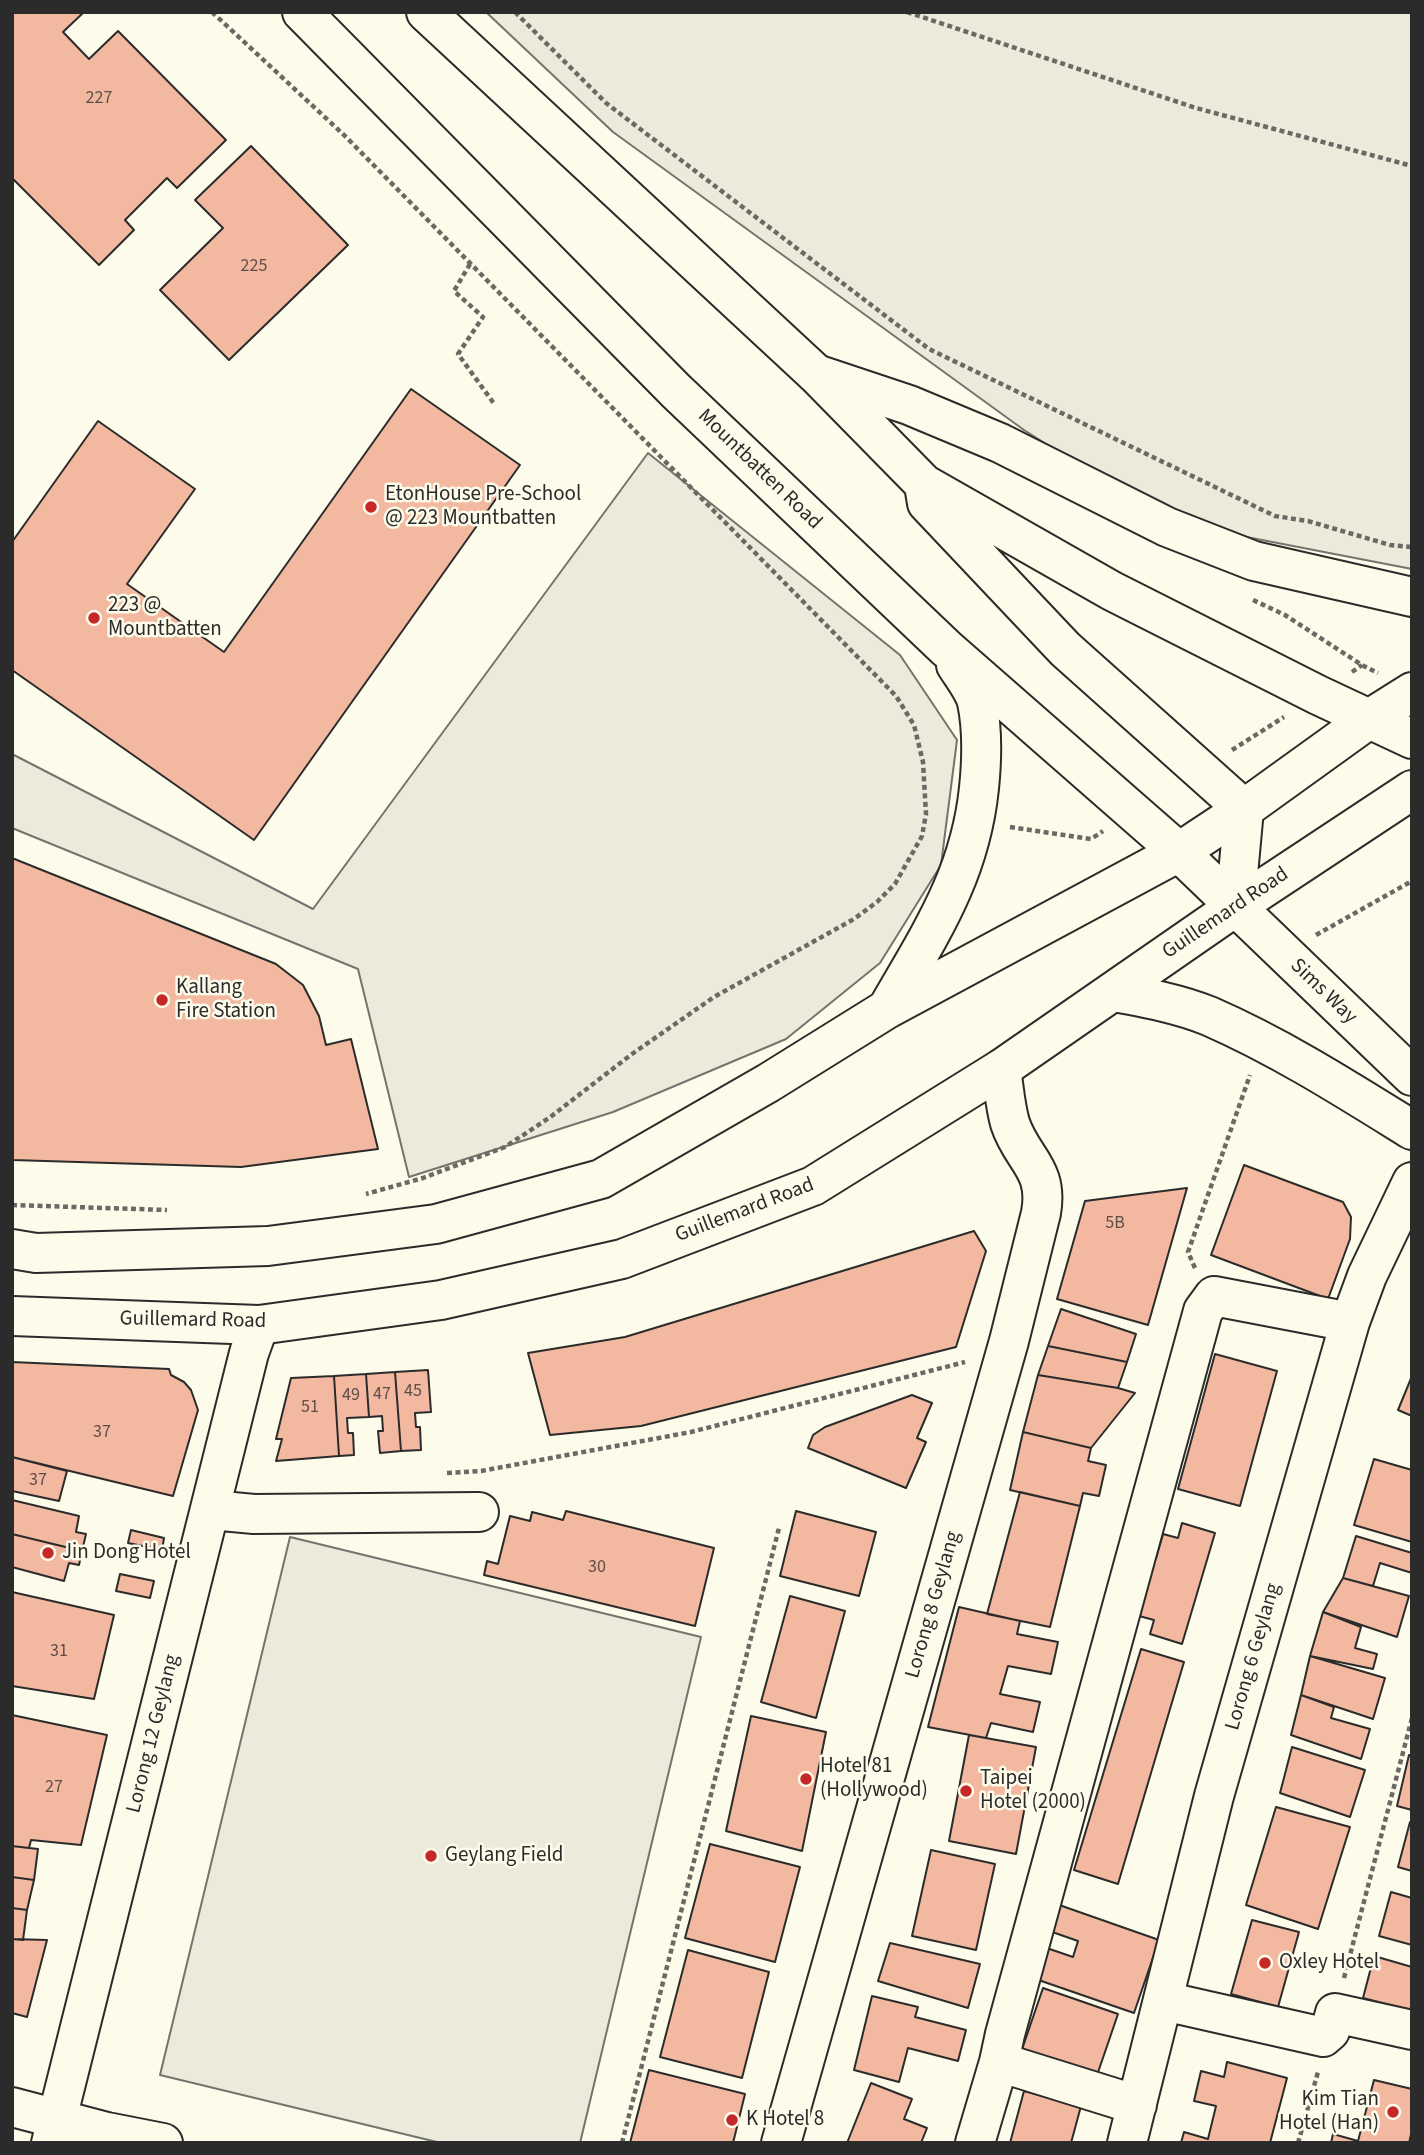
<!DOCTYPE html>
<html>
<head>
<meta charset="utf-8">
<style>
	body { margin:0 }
	#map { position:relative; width:1424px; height:2155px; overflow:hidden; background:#fdfbea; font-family:"Source Sans 3",sans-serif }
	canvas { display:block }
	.frame { position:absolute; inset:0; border:14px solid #2b2b2b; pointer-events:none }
</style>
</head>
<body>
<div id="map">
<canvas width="1424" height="2155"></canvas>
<div class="frame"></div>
</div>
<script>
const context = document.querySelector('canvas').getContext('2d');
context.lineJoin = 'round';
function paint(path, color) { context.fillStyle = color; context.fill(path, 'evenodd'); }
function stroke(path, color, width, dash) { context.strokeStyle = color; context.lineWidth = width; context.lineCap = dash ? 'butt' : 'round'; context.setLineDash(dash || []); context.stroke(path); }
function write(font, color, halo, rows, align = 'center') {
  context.font = font + ' "Source Sans 3",sans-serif'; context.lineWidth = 5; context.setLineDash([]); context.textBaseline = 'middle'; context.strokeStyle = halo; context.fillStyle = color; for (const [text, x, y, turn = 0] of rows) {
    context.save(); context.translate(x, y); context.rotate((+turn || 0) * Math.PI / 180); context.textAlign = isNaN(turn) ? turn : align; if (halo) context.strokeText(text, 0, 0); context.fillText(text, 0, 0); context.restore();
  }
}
const green = new Path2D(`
	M 486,12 L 1412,12 L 1412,569 L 1169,522 L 1024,430 L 613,132 Z
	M 648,453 L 900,655 L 957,740 L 941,865 L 880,963 L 786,1039 L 613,1112 L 409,1177 L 358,969 L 12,828 L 12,754 L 313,909 Z
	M 290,1537 L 701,1637 L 580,2143 L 441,2143 L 160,2075 Z`);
paint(green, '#ecebdb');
stroke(green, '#74746e', 2);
const building = new Path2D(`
	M 12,12 L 84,12 L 63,32 L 89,59 L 118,31 L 226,140 L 177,188 L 167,178 L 125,220 L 134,230 L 99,265 L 12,178 Z
	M 251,146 L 348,245 L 229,360 L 160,290 L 223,228 L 195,200 Z
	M 411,389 L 520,465 L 254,840 L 12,670 L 12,542 L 98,421 L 195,489 L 127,584 L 224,652 Z
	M 12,858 L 276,964 L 303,985 L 319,1016 L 326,1045 L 351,1039 L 378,1149 L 241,1167 L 12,1160 Z
	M 1244,1165 L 1343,1202 L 1351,1217 L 1350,1239 L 1328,1299 L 1211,1255 Z
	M 1187,1188 L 1148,1325 L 1057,1299 L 1085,1201 Z
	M 974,1231 L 986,1251 L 956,1347 L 641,1426 L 550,1435 L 528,1353 L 625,1337 Z
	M 1061,1309 L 1136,1334 L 1127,1362 L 1048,1346 Z
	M 1048,1346 L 1127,1362 L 1118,1388 L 1038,1375 Z
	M 1215,1354 L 1277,1371 L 1240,1506 L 1178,1489 Z
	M 12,1362 L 169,1369 L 171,1375 L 184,1382 L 191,1390 L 198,1410 L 173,1496 L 12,1457 Z
	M 428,1370 L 431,1412 L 415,1413 L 416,1427 L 420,1427 L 421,1450 L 401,1451 L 395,1372 Z
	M 395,1372 L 401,1451 L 380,1453 L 378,1431 L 383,1431 L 382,1416 L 369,1417 L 366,1374 Z
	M 366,1374 L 369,1417 L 347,1418 L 348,1433 L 353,1433 L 354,1455 L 339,1456 L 334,1376 Z
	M 1038,1375 L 1118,1388 L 1135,1393 L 1091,1448 L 1023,1432 Z
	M 334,1376 L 339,1456 L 276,1461 L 282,1439 L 276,1439 L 291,1378 Z
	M 1412,1376 L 1412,1416 L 1398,1410 Z
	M 912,1395 L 932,1403 L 917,1438 L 926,1442 L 906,1488 L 808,1448 L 813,1435 L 825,1427 Z
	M 1023,1432 L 1091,1448 L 1088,1461 L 1106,1465 L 1099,1496 L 1083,1493 L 1080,1506 L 1010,1490 Z
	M 12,1457 L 67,1471 L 59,1501 L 12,1491 Z
	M 1374,1459 L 1412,1470 L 1412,1542 L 1354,1525 Z
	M 1020,1492 L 1080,1506 L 1050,1627 L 987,1614 Z
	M 12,1500 L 79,1516 L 76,1532 L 86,1534 L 82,1551 L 12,1534 Z
	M 566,1511 L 714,1548 L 695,1626 L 484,1575 L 487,1561 L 498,1564 L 510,1516 L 530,1521 L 532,1512 L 563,1520 Z
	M 796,1511 L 876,1532 L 859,1596 L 780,1576 Z
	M 1182,1523 L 1215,1533 L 1182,1644 L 1150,1634 L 1154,1620 L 1139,1616 L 1145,1596 L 1135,1593 L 1146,1555 L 1156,1558 L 1163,1534 L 1178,1538 Z
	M 131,1530 L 164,1538 L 162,1550 L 128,1543 Z
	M 12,1534 L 82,1551 L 79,1565 L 69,1563 L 64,1581 L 12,1567 Z
	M 1356,1536 L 1412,1553 L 1412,1573 L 1380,1563 L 1373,1586 L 1343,1578 Z
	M 120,1574 L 154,1581 L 150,1598 L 116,1591 Z
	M 1343,1578 L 1409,1596 L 1397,1637 L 1323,1612 Z
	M 12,1592 L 114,1615 L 94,1699 L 12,1686 Z
	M 790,1596 L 845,1611 L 816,1718 L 761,1702 Z
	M 959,1607 L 1020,1621 L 1017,1634 L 1058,1642 L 1051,1674 L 1008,1666 L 1000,1694 L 1040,1702 L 1033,1732 L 991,1723 L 986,1738 L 928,1727 Z
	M 1323,1612 L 1361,1627 L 1355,1648 L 1377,1654 L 1373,1669 L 1310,1656 Z
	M 1141,1649 L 1184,1662 L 1118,1884 L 1074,1870 Z
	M 1310,1656 L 1385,1678 L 1373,1719 L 1301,1695 Z
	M 1301,1695 L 1334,1707 L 1331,1718 L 1370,1729 L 1361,1759 L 1291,1735 Z
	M 12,1715 L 107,1735 L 81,1845 L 31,1840 L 29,1848 L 12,1846 Z
	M 751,1716 L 826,1732 L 802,1851 L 726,1831 Z
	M 969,1735 L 1036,1747 L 1016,1854 L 949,1841 Z
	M 1292,1747 L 1365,1770 L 1350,1817 L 1280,1793 Z
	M 1409,1755 L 1412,1756 L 1412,1810 L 1397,1806 Z
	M 1276,1807 L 1350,1827 L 1318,1929 L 1246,1905 Z
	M 1410,1822 L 1412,1823 L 1412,1871 L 1398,1867 Z
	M 710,1844 L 800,1867 L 775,1962 L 685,1938 Z
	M 12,1846 L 38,1849 L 34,1880 L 12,1877 Z
	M 931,1850 L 995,1864 L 976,1950 L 912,1936 Z
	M 12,1877 L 34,1880 L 27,1910 L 12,1908 Z
	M 1391,1892 L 1412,1898 L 1412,1945 L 1379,1936 Z
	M 1045,1900 L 1159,1940 L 1134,2013 L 1024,1975 L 1035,1944 L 1073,1957 L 1078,1941 L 1035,1926 Z
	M 12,1908 L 27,1910 L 23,1940 L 12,1939 Z
	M 1252,1920 L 1299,1932 L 1278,2007 L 1231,1994 Z
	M 12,1939 L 47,1940 L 27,2017 L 12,2013 Z
	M 890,1943 L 980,1964 L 968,2008 L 878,1981 Z
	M 688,1950 L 769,1972 L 742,2078 L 660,2057 Z
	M 1374,1956 L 1412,1967 L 1412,2011 L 1363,1998 Z
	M 1043,1988 L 1118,2014 L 1093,2087 L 1018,2061 Z
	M 872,1996 L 918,2007 L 915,2017 L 966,2030 L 958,2061 L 908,2048 L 899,2082 L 854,2070 Z
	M 1227,2062 L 1287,2078 L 1270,2143 L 1181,2143 L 1184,2132 L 1208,2139 L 1216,2106 L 1194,2101 L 1201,2071 L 1224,2077 Z
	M 649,2070 L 745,2094 L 733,2143 L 630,2143 Z
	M 1374,2080 L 1412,2089 L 1412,2130 L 1409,2143 L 1331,2143 L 1333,2134 L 1358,2141 Z
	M 871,2083 L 912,2099 L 904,2119 L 927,2128 L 921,2143 L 847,2143 Z
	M 1024,2091 L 1081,2106 L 1071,2143 L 1010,2143 Z`);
paint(building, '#f2b8a0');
stroke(building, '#2b2b2b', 2);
const minor = new Path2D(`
	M 211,1510 L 254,1514 L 479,1512
	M 1164,2001 L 1323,2037 L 1330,2031 L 1335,2013 L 1412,2030
	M 1137,2105 L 999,2062 L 1005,2034 L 1203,1311 L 1214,1296 L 1350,1322
	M 12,2107 L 107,2132 L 163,2143
	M 51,2143 L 249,1353 L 259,1325
	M 781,2143 L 1009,1341 L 1041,1213 C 1049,1168 1022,1160 1010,1123 C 1005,1106 1004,1087 1001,1069
	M 975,2143 L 999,2062
	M 1127,2143 L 1214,1796 L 1350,1322 L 1367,1276 L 1412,1182`);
const major = new Path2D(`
	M 302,12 L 676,391 L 946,648 L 1179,852 L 1412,1076
	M 426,12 L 816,374 L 924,484 L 1112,591 L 1318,695 L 1412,739
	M 925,491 L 927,503 L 1065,649 L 1244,809
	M 1235,907 L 1244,809
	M 1115,992 C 1147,998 1179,1004 1209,1016 C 1280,1047 1346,1089 1412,1130
	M 887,1009 C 930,934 970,876 979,788 C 982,759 983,731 977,702 C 974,690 963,676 956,665
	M 12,1249 L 36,1253 L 268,1246 L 436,1224 L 601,1179 L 768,1083 L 887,1009 L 1179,852 L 1244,809 L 1369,719
	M 12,1316 L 259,1325 L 441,1300 L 622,1259 L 813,1186 L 1001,1069 L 1235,907 L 1412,790`);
const highway = new Path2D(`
	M 816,374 L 909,405 L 1000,443 L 1167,527 L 1254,561 L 1412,597
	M 1369,719 L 1412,692`);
stroke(minor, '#2b2b2b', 42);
stroke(major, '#2b2b2b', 42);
stroke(highway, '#2b2b2b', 42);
stroke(new Path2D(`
	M 212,12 L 344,135 L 896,696 L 914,725 L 923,762 L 926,814 L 922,836 L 895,884 L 877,902 L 854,919 L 714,997 L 632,1054 L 549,1118 L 505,1147 L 423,1178 L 366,1194
	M 515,12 L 606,103 L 929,349 L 1275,516 L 1308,521 L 1390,545 L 1412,547
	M 907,12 L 1196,108 L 1412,166
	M 470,264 L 454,291 L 483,317 L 458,354 L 495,405
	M 1253,600 L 1285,615 L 1362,665 L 1378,673
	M 1352,672 L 1362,665
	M 1232,750 L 1284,717
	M 1010,827 L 1091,839 L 1103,831
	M 1316,935 L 1412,881
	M 12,1205 L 167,1210
	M 1195,1268 L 1188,1252 L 1250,1075
	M 447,1473 L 481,1471 L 691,1432 L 965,1362
	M 1344,1978 L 1412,1718
	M 622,2143 L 779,1528
	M 1298,2143 L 1318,2072`), '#6a6964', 4.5, [5, 3.5]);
stroke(minor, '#fdfbea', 38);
stroke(major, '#fdfbea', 38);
stroke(highway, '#fdfbea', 38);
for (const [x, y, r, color] of [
	[371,507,7,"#c62828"],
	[94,618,7,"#c62828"],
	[162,1000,7,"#c62828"],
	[48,1553,7,"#c62828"],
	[806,1779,7,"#c62828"],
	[966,1791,7,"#c62828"],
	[431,1856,7,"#c62828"],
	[1265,1963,7,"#c62828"],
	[1393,2112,7,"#c62828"],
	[732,2120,7,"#c62828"]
]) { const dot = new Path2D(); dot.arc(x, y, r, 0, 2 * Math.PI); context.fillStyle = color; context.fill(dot); stroke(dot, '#fdfbea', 2.5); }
write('18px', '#5d4e48', null, [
	["227",99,99],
	["225",254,267],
	["5B",1115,1224],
	["45",413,1392],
	["47",382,1395],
	["49",351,1396],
	["51",310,1408],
	["37",102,1433],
	["37",38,1481],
	["30",597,1568],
	["31",59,1652],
	["27",54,1788]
]);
write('21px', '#2b2b2b', '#fdfbea', [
	["Mountbatten Road",759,470,44],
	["Guillemard Road",1226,914,-34],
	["Sims Way",1323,992,44],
	["Guillemard Road",745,1211,-21],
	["Guillemard Road",193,1321,1],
	["Lorong 8 Geylang",934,1605,-74],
	["Lorong 6 Geylang",1254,1657,-74],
	["Lorong 12 Geylang",154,1734,-76]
]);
write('21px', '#2b2b2b', '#fdfbea', [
	["EtonHouse Pre-School",385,495],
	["@ 223 Mountbatten",385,519],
	["223 @",108,606],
	["Mountbatten",108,630],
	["Kallang",176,988],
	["Fire Station",176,1012],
	["Jin Dong Hotel",62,1553],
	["Hotel 81",820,1767],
	["(Hollywood)",820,1791],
	["Taipei",980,1779],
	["Hotel (2000)",980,1803],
	["Geylang Field",445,1856],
	["Oxley Hotel",1279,1963],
	["Kim Tian",1379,2100,"right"],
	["Hotel (Han)",1379,2124,"right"],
	["K Hotel 8",746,2120]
], 'left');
</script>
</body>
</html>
